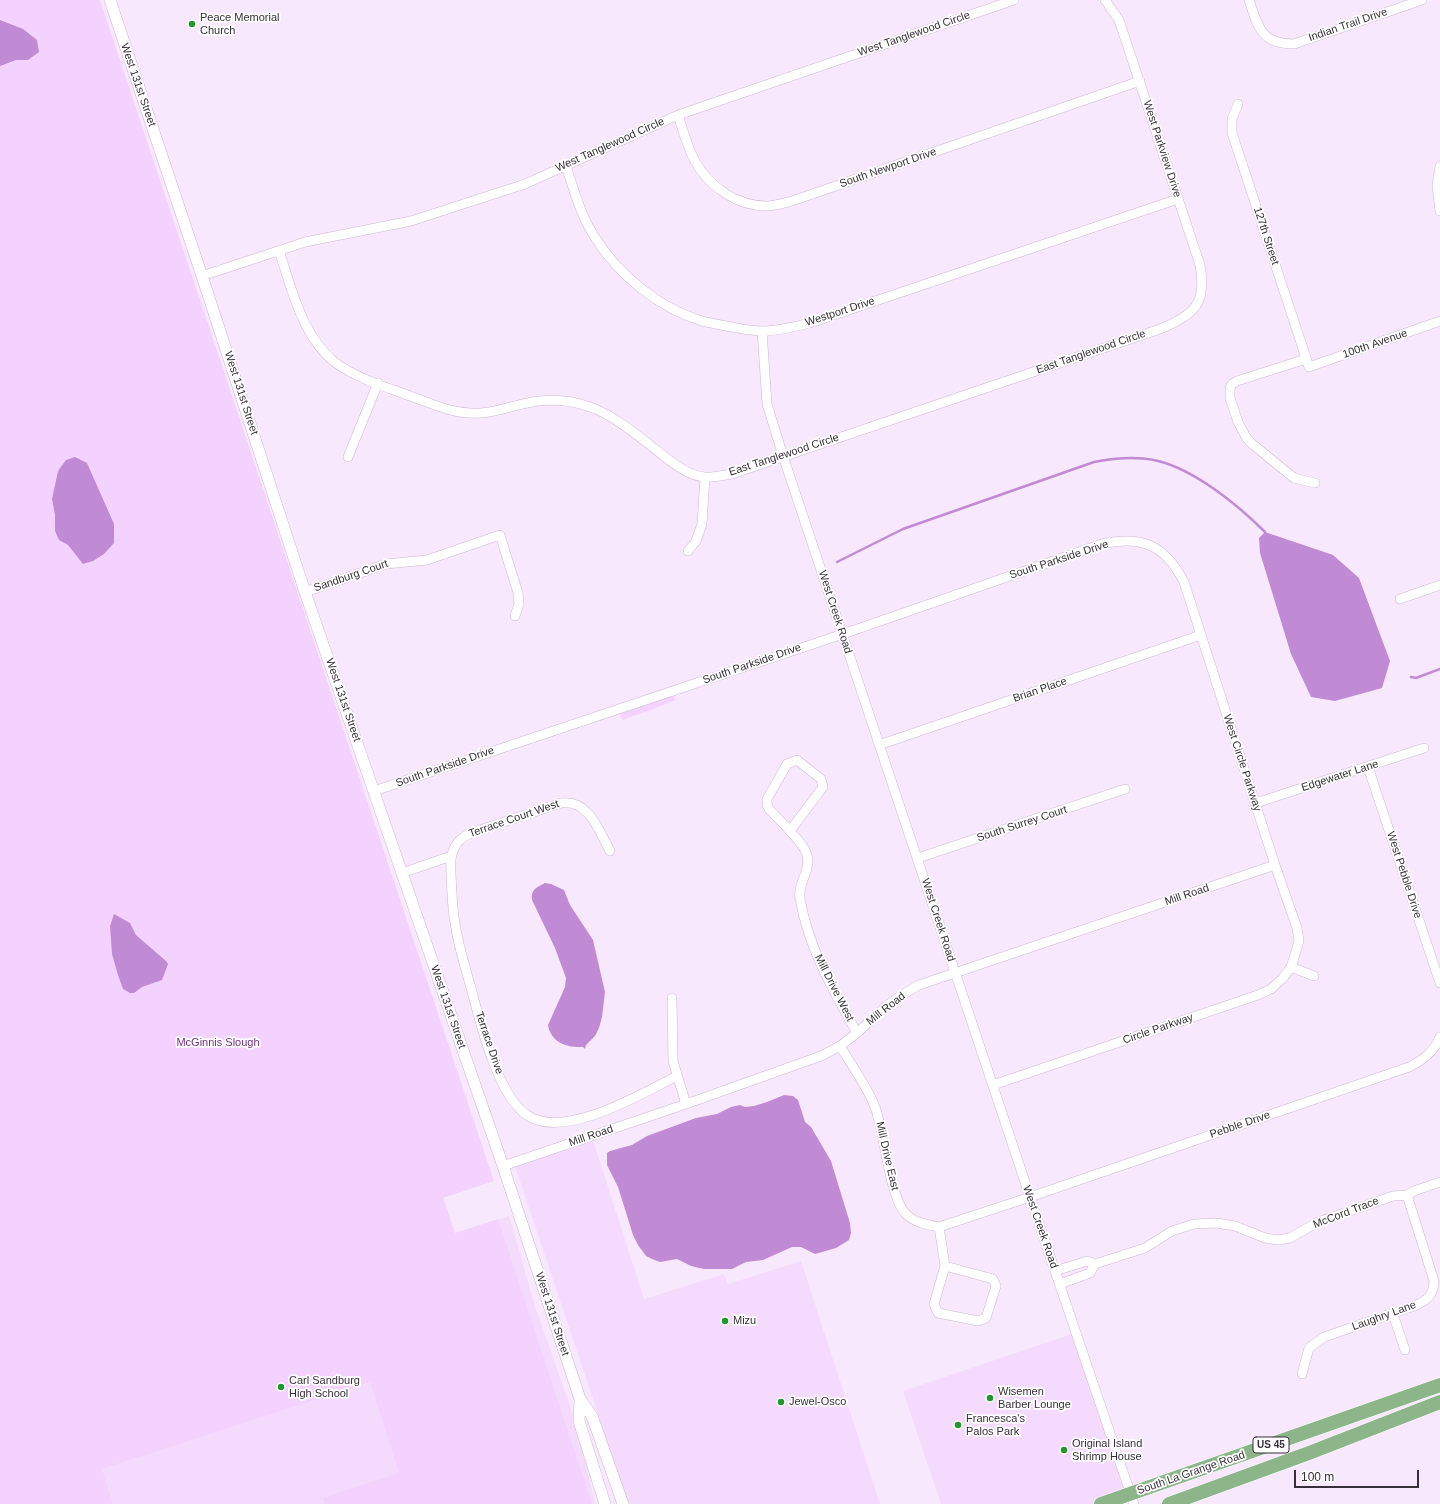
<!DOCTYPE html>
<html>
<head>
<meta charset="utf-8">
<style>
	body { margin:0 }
	#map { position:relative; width:1440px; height:1504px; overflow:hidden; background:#f8e8fd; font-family:Arial,sans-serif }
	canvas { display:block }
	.scale { position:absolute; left:1294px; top:1470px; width:125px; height:18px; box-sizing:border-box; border:2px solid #372f39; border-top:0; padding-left:5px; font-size:12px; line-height:14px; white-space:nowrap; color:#372f39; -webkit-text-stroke:3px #fff; paint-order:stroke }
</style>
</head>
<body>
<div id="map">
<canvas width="1440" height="1504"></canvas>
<div class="scale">100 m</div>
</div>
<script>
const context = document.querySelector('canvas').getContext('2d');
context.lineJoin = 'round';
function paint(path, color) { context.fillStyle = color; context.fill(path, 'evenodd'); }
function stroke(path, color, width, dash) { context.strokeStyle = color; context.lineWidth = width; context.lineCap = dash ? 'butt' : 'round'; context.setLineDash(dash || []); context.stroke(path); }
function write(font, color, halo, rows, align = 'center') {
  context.font = font + ' Arial,sans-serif'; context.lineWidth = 3.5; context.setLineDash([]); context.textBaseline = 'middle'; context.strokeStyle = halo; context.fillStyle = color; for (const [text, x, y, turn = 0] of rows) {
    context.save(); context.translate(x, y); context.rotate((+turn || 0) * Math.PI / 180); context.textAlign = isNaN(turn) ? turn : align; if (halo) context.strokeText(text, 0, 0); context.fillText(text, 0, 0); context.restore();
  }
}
paint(new Path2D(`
	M 593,1140 L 644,1299 L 724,1274 L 728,1284 L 801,1261 L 880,1504 L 628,1504 L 515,1166 Z
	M 443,1198 L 455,1233 L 509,1216 L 535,1306 L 578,1429 L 595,1504 L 0,1504 L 0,1345 Z
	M 1072,1334 L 1125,1494 L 1097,1504 L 941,1504 L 903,1391 Z`), '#f4dbfd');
paint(new Path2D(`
	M 0,0 L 100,0 L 494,1181 L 443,1198 L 455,1233 L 498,1219 L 592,1504 L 325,1504 L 323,1498 L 399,1473 L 370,1382 L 102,1469 L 113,1504 L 0,1504 Z
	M 674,695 L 675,700 L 651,710 L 622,720 L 620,713 Z`), '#f4d2ff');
paint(new Path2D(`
	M 0,20 L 23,29 L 37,40 L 39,52 L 28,60 L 16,60 L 0,66 Z
	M 75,457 L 87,463 L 114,524 L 114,543 L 104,554 L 93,561 L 83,564 L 68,545 L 59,540 L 55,531 L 55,515 L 52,499 L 58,471 L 66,460 Z
	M 1265,532 L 1333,555 L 1359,578 L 1390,661 L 1382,688 L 1335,701 L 1311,697 L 1291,654 L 1260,553 L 1259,538 Z
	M 545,883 L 551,884 L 564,890 L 570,905 L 593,940 L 605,992 L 602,1017 L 599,1028 L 595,1036 L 586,1045 L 585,1049 L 583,1047 C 568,1048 551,1043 548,1025 L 565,987 L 566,978 L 555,948 L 532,900 C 530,890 537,887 545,883 Z
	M 114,914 L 130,923 L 136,935 L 166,961 L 168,964 L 162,980 L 142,987 L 134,993 L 130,993 L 123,989 L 118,975 L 112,954 L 110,926 Z
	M 784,1095 L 793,1096 L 798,1100 L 805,1122 L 811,1127 L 831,1161 L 850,1223 L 851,1233 L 849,1240 L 836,1248 L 815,1254 L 801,1247 L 792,1247 L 763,1260 L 746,1262 L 732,1269 L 704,1269 L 691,1266 L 677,1259 L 660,1262 L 652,1259 L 646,1256 L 638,1245 L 633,1235 L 618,1187 L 607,1165 L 607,1153 L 610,1151 L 632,1145 L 647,1136 L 696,1118 L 717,1114 L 731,1107 L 740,1105 L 745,1107 L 754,1106 L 767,1102 Z`), '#c18ad4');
stroke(new Path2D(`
	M 837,562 L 903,529 L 1094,462 C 1115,458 1137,456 1158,461 C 1195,470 1238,505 1265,532
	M 1411,677 L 1416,678 L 1440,669`), '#c18ad4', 2.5);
const minor = new Path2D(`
	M 1249,0 C 1258,27 1261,44 1294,44 L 1422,0
	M 1238,104 L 1232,119 L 1232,133 L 1309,367 L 1440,321
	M 678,115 C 683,130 687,147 695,161 C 709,187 737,206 767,206 C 775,206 784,203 792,201 L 1140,81
	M 566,166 C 574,190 581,217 596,239 C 619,275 658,307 699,320 C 708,323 717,324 726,326 C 738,328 750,331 762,331 C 780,331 797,326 813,322 L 1178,199
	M 1440,166 L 1437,186 L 1440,211
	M 279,251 C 292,289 302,337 336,363 C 356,378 386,387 410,396 C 433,404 455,415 480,413 C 500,412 519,403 539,401 C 556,399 574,401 590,407 C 615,415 644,441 665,457 C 677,466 690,476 705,477 C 714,478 724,475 732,474 L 1160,329 C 1195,315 1207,303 1200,265 L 1119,20 L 1105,0
	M 202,276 L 305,242 L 411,221 L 525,184 L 678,115 L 1014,0
	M 762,331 L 767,404 L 783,456 L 1030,1197 L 1134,1504
	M 1306,359 L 1237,381 L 1232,384 L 1230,388 L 1230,398 L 1238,422 L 1246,437 L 1251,443 L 1294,478 L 1315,483
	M 348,457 L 378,383
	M 688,551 L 696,541 L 702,524 L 705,477
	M 305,592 L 386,564 L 427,560 L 500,535 L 518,593 L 519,604 L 515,616
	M 1400,599 L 1440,585
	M 879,745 L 1201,635
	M 1368,767 L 1440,983
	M 374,791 L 843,634 L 1102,544 C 1142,535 1165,545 1184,582 L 1275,865 L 1297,928 L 1299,941 L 1295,955 L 1291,967 L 1282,979 L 1271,989 L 1258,995 L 993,1085
	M 1256,803 L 1424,748
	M 790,831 L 823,787 L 821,779 L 797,760 L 787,764 L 767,799 L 767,804 L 769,809 C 779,820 801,840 806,852 C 813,869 797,883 800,899 C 809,949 833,990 857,1033
	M 610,851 C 599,831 589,799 561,803 L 474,832 C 462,837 456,841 452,854 C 450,860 451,868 451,875 C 452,891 452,907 455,923 C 458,945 465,966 471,988 C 480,1021 498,1100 530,1117 C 569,1138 642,1093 677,1076
	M 918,858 L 1125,789
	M 402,873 L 451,856
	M 1291,967 L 1314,976
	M 672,998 L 673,1061 L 686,1104
	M 840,1046 C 852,1066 867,1086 875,1107 C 885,1133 889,1199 907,1215 C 916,1223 928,1225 939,1227 L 1030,1197 L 1409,1067 C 1423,1060 1434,1052 1440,1037
	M 503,1166 L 686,1104 L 821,1056 L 840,1046 L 857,1033 L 885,1007 L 902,995 L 919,985 L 1275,865
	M 939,1227 L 945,1266 L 934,1304 L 938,1313 L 978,1321 L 986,1318 L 996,1286 L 993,1279 L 945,1266
	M 1055,1271 L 1087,1261 L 1095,1264 L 1145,1248 L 1172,1231 L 1194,1224 L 1216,1223 L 1235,1226 L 1265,1238 L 1278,1240 L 1290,1238 L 1318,1222 L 1393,1196 L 1407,1195 L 1414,1191 L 1440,1182
	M 1060,1284 L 1090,1273 L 1095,1264
	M 1393,1314 L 1405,1350
	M 1302,1374 L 1309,1348 L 1324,1337 L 1417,1305 C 1430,1298 1433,1295 1434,1281 L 1407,1195`);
const tertiary = new Path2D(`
	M 110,0 L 202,276 L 305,592 L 503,1166 L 580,1399 L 592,1416 L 623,1504
	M 580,1399 L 579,1421 L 605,1504`);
const trunk = new Path2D(`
	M 1101,1504 L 1440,1385
	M 1169,1504 L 1309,1453 L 1440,1402`);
stroke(minor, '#cbb7d2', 10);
stroke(tertiary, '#cbb7d2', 12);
stroke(trunk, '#fff', 15);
stroke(minor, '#fff', 9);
stroke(tertiary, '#fff', 11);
stroke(trunk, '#8cb68a', 14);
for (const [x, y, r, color] of [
	[192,24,4,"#21982a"],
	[725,1321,4,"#21982a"],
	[281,1387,4,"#21982a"],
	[990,1398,4,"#21982a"],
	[781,1402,4,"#21982a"],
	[958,1425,4,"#21982a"],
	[1064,1450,4,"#21982a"]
]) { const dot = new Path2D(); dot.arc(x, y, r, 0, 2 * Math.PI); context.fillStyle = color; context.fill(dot); stroke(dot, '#fff', 1.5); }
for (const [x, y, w] of [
	[1271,1445,36]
]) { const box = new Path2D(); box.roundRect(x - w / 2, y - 8, w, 16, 3); context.fillStyle = '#fff'; context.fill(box); stroke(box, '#372f39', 1); }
write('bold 10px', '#372f39', null, [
	["US 45",1271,1445]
]);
write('11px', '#372f39', '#fff', [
	["Peace Memorial",200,18],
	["Church",200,31],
	["Mizu",733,1321],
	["Carl Sandburg",289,1381],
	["High School",289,1394],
	["Wisemen",998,1392],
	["Barber Lounge",998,1405],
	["Jewel-Osco",789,1402],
	["Francesca's",966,1419],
	["Palos Park",966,1432],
	["Original Island",1072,1444],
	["Shrimp House",1072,1457]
], 'left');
write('11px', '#372f39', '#fff', [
	["Indian Trail Drive",1348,25,-19],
	["West Tanglewood Circle",914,34,-19],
	["West 131st Street",138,85,71],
	["West Tanglewood Circle",610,145,-24],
	["West Parkview Drive",1162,149,72],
	["South Newport Drive",888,168,-19],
	["127th Street",1266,236,72],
	["Westport Drive",840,312,-18],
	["100th Avenue",1375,344,-19],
	["East Tanglewood Circle",1091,352,-19],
	["West 131st Street",241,393,72],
	["East Tanglewood Circle",784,455,-18],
	["South Parkside Drive",1059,560,-18],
	["Sandburg Court",351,576,-19],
	["West Creek Road",835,612,72],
	["South Parkside Drive",752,664,-19],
	["Brian Place",1040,690,-19],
	["West 131st Street",343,700,71],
	["West Circle Parkway",1242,763,72],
	["South Parkside Drive",445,767,-19],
	["Edgewater Lane",1340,776,-18],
	["Terrace Court West",514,819,-19],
	["South Surrey Court",1022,824,-18],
	["West Pebble Drive",1404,875,72],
	["Mill Road",1187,895,-19],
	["West Creek Road",938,920,72],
	["Mill Drive West",834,988,63],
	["West 131st Street",448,1007,71],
	["Mill Road",886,1009,-38],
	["Circle Parkway",1158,1029,-19],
	["Terrace Drive",489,1043,71],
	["Pebble Drive",1240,1125,-19],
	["Mill Road",591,1136,-19],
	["Mill Drive East",887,1156,77],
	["McCord Trace",1346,1213,-21],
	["West Creek Road",1040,1227,71],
	["West 131st Street",552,1314,72],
	["Laughry Lane",1384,1316,-20],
	["South La Grange Road",1191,1473,-19]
]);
write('11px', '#732f87', '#fff', [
	["McGinnis Slough",218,1043]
]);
</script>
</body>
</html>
